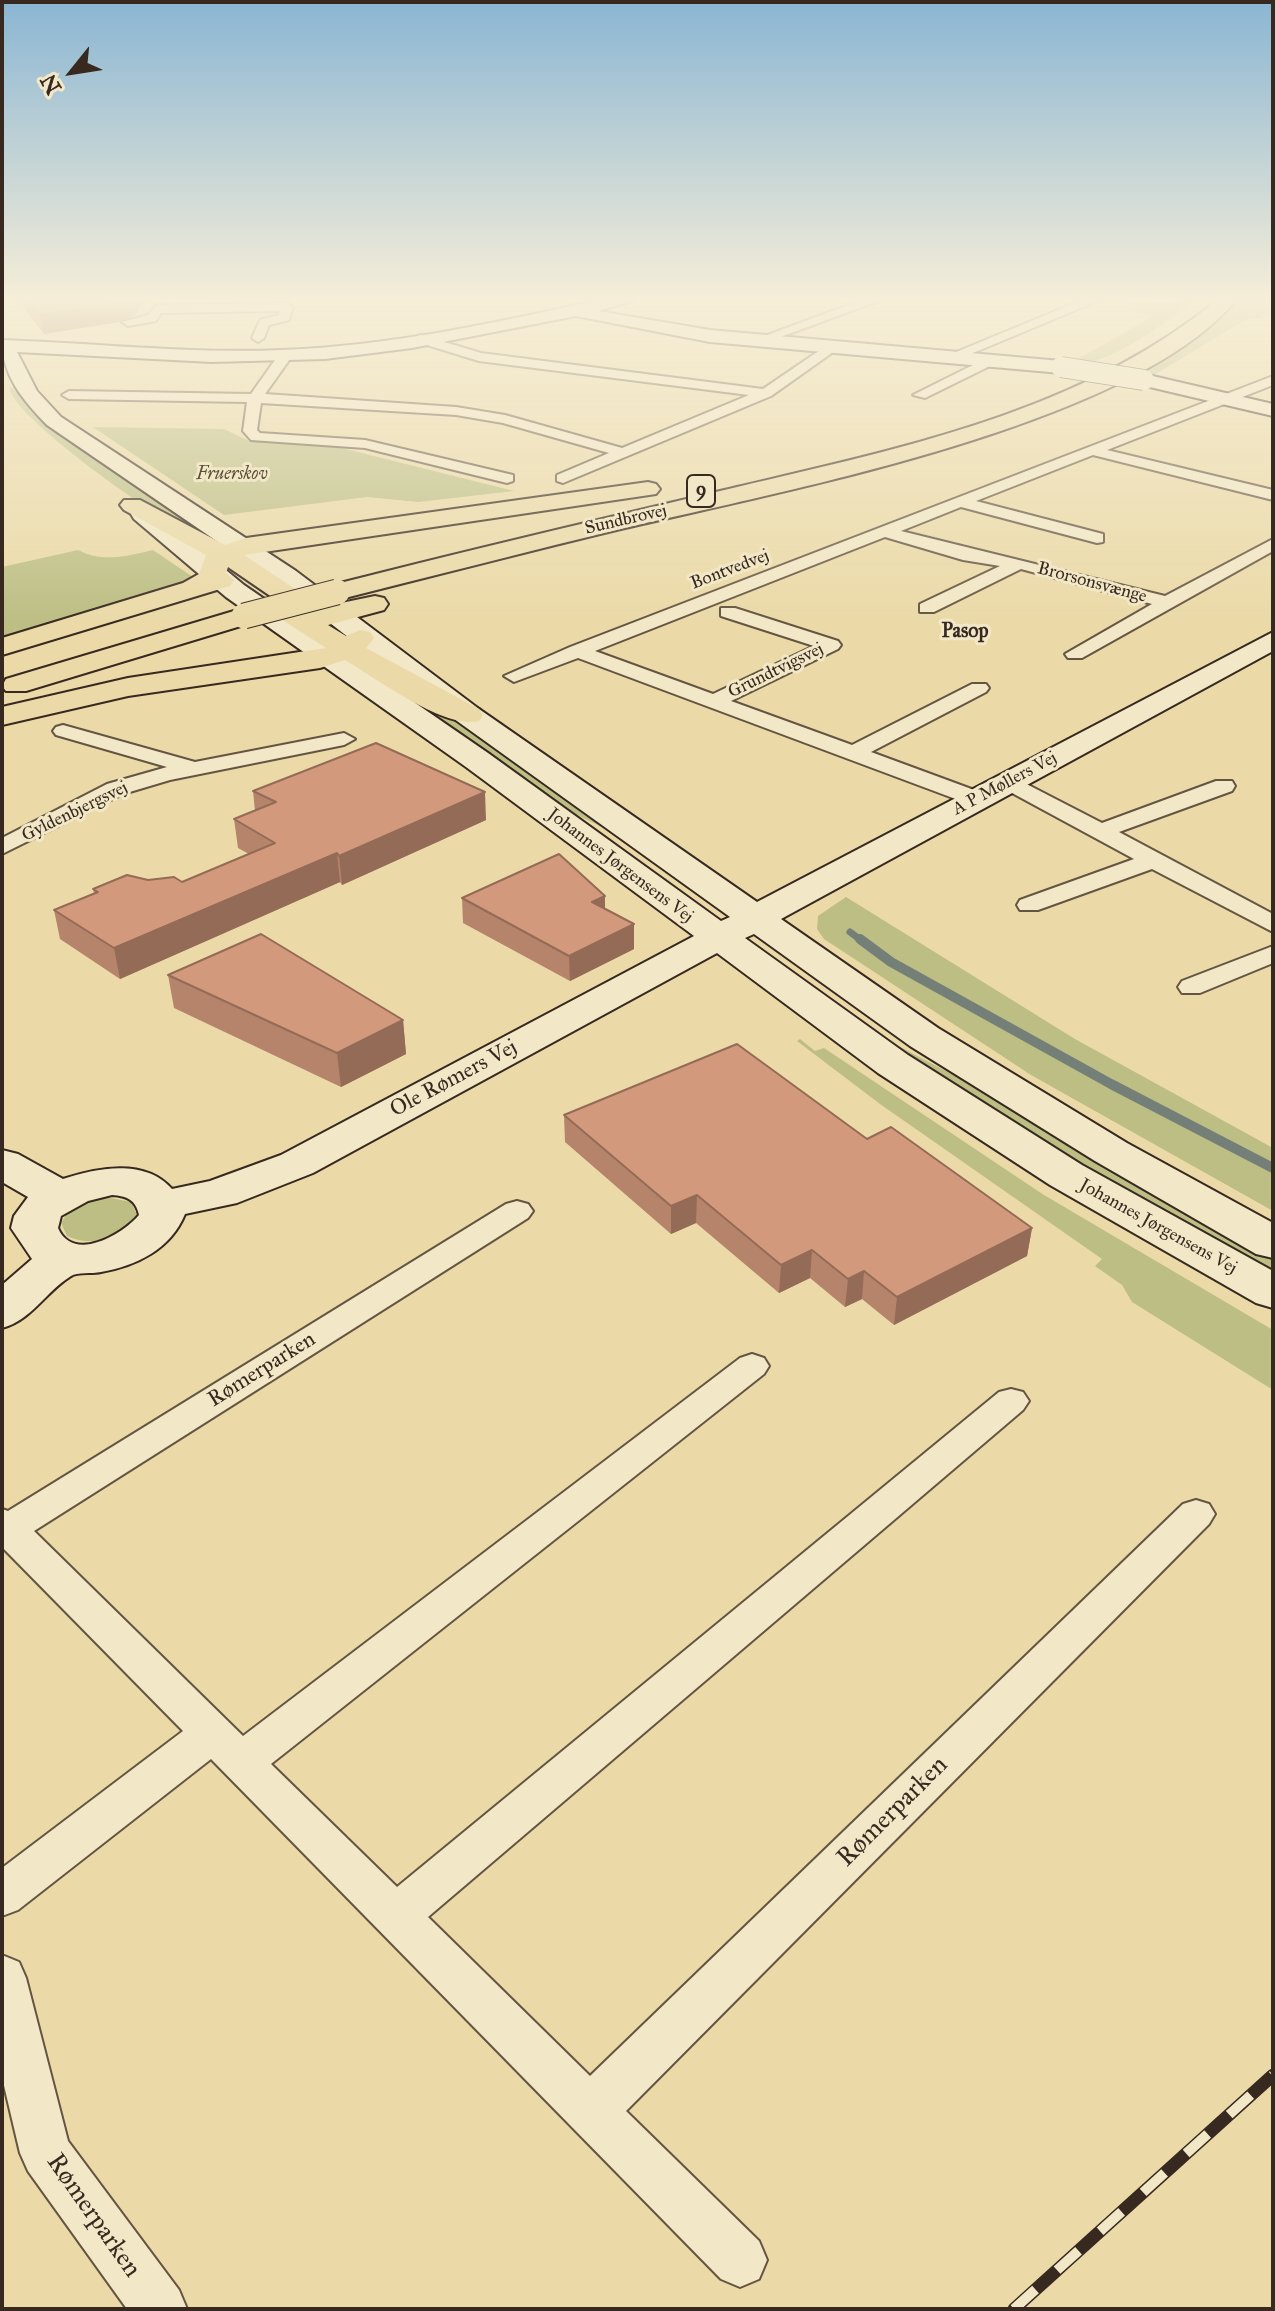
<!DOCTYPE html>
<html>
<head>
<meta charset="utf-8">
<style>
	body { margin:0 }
	#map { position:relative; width:1275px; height:2311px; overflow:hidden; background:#ebdaa8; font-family:"IM FELL Great Primer",serif }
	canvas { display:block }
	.frame { position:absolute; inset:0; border:4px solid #372920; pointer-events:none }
	.north { position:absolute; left:32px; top:32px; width:80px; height:80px; -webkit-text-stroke:6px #f2e7c6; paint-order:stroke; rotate:240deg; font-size:22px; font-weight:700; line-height:32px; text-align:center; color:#372920 }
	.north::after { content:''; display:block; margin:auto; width:28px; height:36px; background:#372920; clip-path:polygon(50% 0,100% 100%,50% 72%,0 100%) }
</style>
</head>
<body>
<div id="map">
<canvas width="1275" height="2311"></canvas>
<div class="frame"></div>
<div class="north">N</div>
</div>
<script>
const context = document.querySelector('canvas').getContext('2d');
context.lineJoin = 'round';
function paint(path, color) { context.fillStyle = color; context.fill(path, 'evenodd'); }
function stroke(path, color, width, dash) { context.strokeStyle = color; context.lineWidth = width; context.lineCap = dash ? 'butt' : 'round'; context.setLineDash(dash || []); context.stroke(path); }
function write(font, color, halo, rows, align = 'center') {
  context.font = font + ' "IM FELL Great Primer",serif'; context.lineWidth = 6; context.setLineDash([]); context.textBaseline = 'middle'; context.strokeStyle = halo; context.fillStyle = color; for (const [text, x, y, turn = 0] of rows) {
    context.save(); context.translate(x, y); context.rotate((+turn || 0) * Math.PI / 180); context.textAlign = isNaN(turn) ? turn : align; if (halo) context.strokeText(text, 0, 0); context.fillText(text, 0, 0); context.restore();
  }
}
paint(new Path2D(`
	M 1128,300 L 1141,304 L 1194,300 C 1167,323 1104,369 1069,364 L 1154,316 L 1131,311 L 1144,306 L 1113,301 Z
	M 1239,300 L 1273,300 L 1273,313 L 1260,316 L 1265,318 L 1245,320 L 1151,377 L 1135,374 L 1192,342 Z
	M 10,386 L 65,436 L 221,545 C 195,531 169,519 144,505 C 121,492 4,407 10,386 Z
	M 93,427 L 224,429 L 249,441 L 342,448 L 514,491 L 418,502 L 367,497 L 224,515 Z
	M 78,550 C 103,563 127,556 153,550 L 193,577 L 185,584 L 2,638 L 2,567 Z
	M 353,663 L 420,694 L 707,897 L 702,898 L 604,828 L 565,809 Z
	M 846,897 L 1075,1039 L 1273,1148 L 1273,1211 L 1031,1075 L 824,939 L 817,929 L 818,916 Z
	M 800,1039 L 815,1051 L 824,1048 L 1044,1195 L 1273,1330 L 1273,1390 L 1132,1302 L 1122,1285 L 1095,1266 L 1102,1259 L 880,1104 L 797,1041 Z
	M 887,1040 L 980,1089 L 1273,1259 L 1273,1277 L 1135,1200 L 895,1051 Z
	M 101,1196 L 131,1202 L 137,1215 C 129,1241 89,1247 67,1236 L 61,1223 L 70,1209 Z`), '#bcbe84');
stroke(new Path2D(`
	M 850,932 L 862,941`), '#747f78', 7);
stroke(new Path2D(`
	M 860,939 L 891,962 L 1111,1084 L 1273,1168`), '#747f78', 10);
const street = new Path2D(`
	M 862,300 L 881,300 L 764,343 L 754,340 Z
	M 1082,300 L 1100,300 L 961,358 L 949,355 Z
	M 287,303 L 293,307 L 289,320 L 269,325 L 264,338 L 258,342 L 252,338 L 260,320 L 279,315 L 280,311 L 161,313 L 156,321 L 128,326 L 122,322 L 148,315 L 157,305 Z
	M 421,335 L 481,353 L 763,389 L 832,342 L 843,345 L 771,396 L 563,483 L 557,481 L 557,475 L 609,453 L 503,423 L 456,415 L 261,403 L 257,430 L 260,433 L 365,440 L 513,475 L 513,481 L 507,483 L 365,448 L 251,440 L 243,431 L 247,402 L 69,399 L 62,395 L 69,391 L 251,394 L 280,353 L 285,352 L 292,356 L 265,394 L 456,407 L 505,415 L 622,448 L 749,395 L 479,361 L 417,342 L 417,336 Z
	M 993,355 L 1000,359 L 998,362 L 925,398 L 913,395 Z
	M 1273,376 L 1273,385 L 1107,450 L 1273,490 L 1273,500 L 1093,455 L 976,501 L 1103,534 L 1103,542 L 1097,543 L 961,507 L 901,531 L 1165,596 L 1273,539 L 1273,551 L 1082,658 L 1068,658 L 1065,654 L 1152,604 L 1021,569 L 934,612 L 920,612 L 920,604 L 1000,566 L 963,560 L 885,537 L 595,651 L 713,694 L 814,646 L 721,616 L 721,608 L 735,608 L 838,641 L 841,645 L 838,649 L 731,701 L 852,745 L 972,684 L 986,684 L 989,688 L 986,692 L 871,752 L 985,794 L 988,799 L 985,804 L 969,804 L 578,658 L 514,682 L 504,676 L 570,647 Z
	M 63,725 L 195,762 L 344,733 L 355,739 L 344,745 L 170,780 L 123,794 L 2,854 L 2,838 L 107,784 L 167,767 L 56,735 L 53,731 L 56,727 Z
	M 1009,775 L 1102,823 L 1216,781 L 1232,781 L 1235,786 L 1232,791 L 1119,832 L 1273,914 L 1273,932 L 1152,869 L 1038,910 L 1020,910 L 1017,905 L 1020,900 L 1134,859 L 1001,787 L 998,782 L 1001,777 Z
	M 1273,946 L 1273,963 L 1200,993 L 1182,993 L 1178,987 L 1182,981 Z
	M 517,1201 L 528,1204 L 533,1211 L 528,1218 L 34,1531 L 243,1736 L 740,1358 L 752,1354 L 764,1358 L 769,1366 L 764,1374 L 271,1764 L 397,1887 L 999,1392 L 1011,1389 L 1023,1392 L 1029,1401 L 1023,1410 L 428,1917 L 590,2076 L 1183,1504 L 1196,1500 L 1209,1504 L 1215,1514 L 1209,1524 L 626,2111 L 759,2241 L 767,2260 L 759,2279 L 740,2287 L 721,2279 L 211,1759 L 18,1910 L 2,1916 L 2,1868 L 183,1731 L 2,1547 L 2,1509 L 8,1511 L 506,1204 Z
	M 2,1955 L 19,1962 L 26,1978 L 68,2141 L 179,2290 L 187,2309 L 127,2309 L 28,2171 L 20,2153 L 2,2077 Z`);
const secondary = new Path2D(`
	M 599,300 L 634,300 L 598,311 L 710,330 L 1061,361 L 1071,367 L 1061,373 L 710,342 L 576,316 L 412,348 L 325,359 L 212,362 L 17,352 L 37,391 L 61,417 L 296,571 L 479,709 L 757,902 L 1273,632 L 1273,651 L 781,919 L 938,1028 L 1127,1143 L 1273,1223 L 1273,1258 L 1256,1254 L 1095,1161 L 910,1046 L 754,934 L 745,938 L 908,1055 L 1082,1165 L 1273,1271 L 1273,1308 L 1256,1303 L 1050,1185 L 878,1073 L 717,953 L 313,1173 L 237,1203 L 185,1214 C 171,1249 136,1266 101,1272 C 92,1274 77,1272 71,1276 C 45,1292 32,1320 2,1328 L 2,1285 L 32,1259 L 11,1228 L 14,1216 L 28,1197 L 2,1182 L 2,1150 L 18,1154 L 63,1179 C 96,1168 145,1158 172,1189 L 210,1181 L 281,1155 L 694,936 L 466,767 L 226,597 L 134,519 L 131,514 L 134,509 L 152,509 L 244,585 L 488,753 L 721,921 L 730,917 L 457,721 L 278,583 L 47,425 C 23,400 2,376 2,340 C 95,343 188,354 281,350 C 389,346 495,323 599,300 ZM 112,1195 C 127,1196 136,1200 139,1215 C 122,1235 73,1263 58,1228 L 61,1216 L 88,1201 Z
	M 1144,374 L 1273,404 L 1273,416 L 1137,384 L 1134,380 Z`);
const primary = new Path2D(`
	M 1217,300 L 1236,300 C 1133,425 783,491 625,528 C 529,551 433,576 337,600 L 328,598 L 324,592 L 328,586 L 372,575 C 494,544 615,516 737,487 C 902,448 1083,411 1217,300 Z
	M 648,482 L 656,484 L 660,489 L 656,494 L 244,555 L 322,607 L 375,596 L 384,598 L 388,604 L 384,610 L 328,625 L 346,636 L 360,630 L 370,632 L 374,638 L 366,648 L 479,709 L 483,715 L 479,721 C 445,730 376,678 345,660 L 320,668 L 128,696 L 2,725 L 2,707 L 128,678 L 326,648 L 281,619 L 277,613 L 285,606 L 228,567 L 226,573 L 234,580 L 230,586 L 2,655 L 2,638 L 183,583 L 199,574 L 206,555 L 124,510 L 120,505 L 124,500 L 140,500 L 225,545 L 246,538 Z
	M 244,608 L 254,610 L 258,616 L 254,622 L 26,691 L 6,691 L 2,686 L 6,679 Z`);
stroke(street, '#645542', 4);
stroke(secondary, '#372920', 4);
stroke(primary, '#372920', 4);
paint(street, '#f2e7c6');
paint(secondary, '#f2e7c6');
paint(primary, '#ebdaa8');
const rail = new Path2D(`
	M 1014,2309 L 1273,2075`);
stroke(rail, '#372920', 13);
stroke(rail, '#f2e7c6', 10, [29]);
const secondaryBridge = new Path2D(`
	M 1061,367 L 1144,380`);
const primaryBridge = new Path2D(`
	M 244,616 L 337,592`);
stroke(secondaryBridge, '#372920', 22, []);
stroke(primaryBridge, '#372920', 27, []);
stroke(secondaryBridge, '#f2e7c6', 20);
stroke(primaryBridge, '#ebdaa8', 25);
paint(new Path2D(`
	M 18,300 L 145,300 L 135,315 L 119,322 L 44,334 Z
	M 253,791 L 486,820 L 342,885 L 340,882 L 120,979 L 60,939 L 54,910 L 94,893 L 93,889 L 148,880 L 182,882 L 249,854 L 238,848 L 234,819 L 255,811 Z
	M 462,898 L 605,909 L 634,924 L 634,949 L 570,981 L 463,923 Z
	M 168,975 L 403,1020 L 406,1054 L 341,1087 L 174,1008 Z
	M 564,1115 L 867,1139 L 1032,1228 L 1027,1256 L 894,1325 L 862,1299 L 845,1307 L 810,1278 L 779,1293 L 696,1223 L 671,1234 L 565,1142 Z`), '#b5846b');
paint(new Path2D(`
	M 122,300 L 145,300 L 135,315 L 119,322 L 44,334 L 40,315 Z
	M 485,792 L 486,820 L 342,885 L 339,856 Z
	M 337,853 L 340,882 L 120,979 L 114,948 Z
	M 605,896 L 605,921 L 592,902 Z
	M 634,924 L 634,949 L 570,981 L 569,956 Z
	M 403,1020 L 406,1054 L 341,1087 L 337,1053 Z
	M 697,1195 L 696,1223 L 671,1234 L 671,1206 Z
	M 1032,1228 L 1027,1256 L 894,1325 L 897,1297 Z
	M 812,1250 L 810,1278 L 779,1293 L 781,1265 Z
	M 864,1271 L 862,1299 L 845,1307 L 848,1279 Z`), '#946b57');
const building = new Path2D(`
	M 29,300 L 122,300 L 116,303 L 40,315 Z
	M 376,743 L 485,792 L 339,856 L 337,853 L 114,948 L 54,910 L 98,892 L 93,889 L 127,875 L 148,880 L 174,877 L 182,882 L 275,843 L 234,819 L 276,802 L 253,791 Z
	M 559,854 L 605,896 L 592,902 L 634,924 L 569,956 L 462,898 Z
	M 261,934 L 403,1020 L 337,1053 L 168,975 Z
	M 737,1044 L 867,1139 L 891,1127 L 1032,1228 L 897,1297 L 864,1271 L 848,1279 L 812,1250 L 781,1265 L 697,1195 L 671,1206 L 564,1115 Z`);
paint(building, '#d3997c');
stroke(building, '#946b57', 2);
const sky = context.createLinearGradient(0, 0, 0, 624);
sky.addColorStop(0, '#8ab6d3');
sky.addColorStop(0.48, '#f6eed8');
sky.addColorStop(1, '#f6eed800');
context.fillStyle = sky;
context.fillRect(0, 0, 1275, 624);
write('italic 18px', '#584e39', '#f2e7c6', [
	["Fruerskov",232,475]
]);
write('18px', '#372920', '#f2e7c6', [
	["Sundbrovej",626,520,-13],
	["Bontvedvej",730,570,-21],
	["Brorsonsvænge",1092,583,15],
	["Grundtvigsvej",776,671,-26],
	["A P Møllers Vej",1005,784,-28],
	["Gyldenbjergsvej",75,812,-26],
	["Johannes Jørgensens Vej",620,866,37],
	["Johannes Jørgensens Vej",1158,1227,29]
]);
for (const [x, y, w] of [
	[701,491,28]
]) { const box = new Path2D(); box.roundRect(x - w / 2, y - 16, w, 32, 6); context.fillStyle = '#f2e7c6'; context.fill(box); stroke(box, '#372920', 2); }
write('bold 20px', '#372920', null, [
	["9",701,491]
]);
write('bold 20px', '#372920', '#f2e7c6', [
	["Pasop",965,632]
]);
write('22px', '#372920', '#f2e7c6', [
	["Ole Rømers Vej",454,1079,-28],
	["Rømerparken",262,1370,-32]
]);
write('26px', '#372920', '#f2e7c6', [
	["Rømerparken",893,1812,-45],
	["Rømerparken",93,2216,55]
]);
</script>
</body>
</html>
